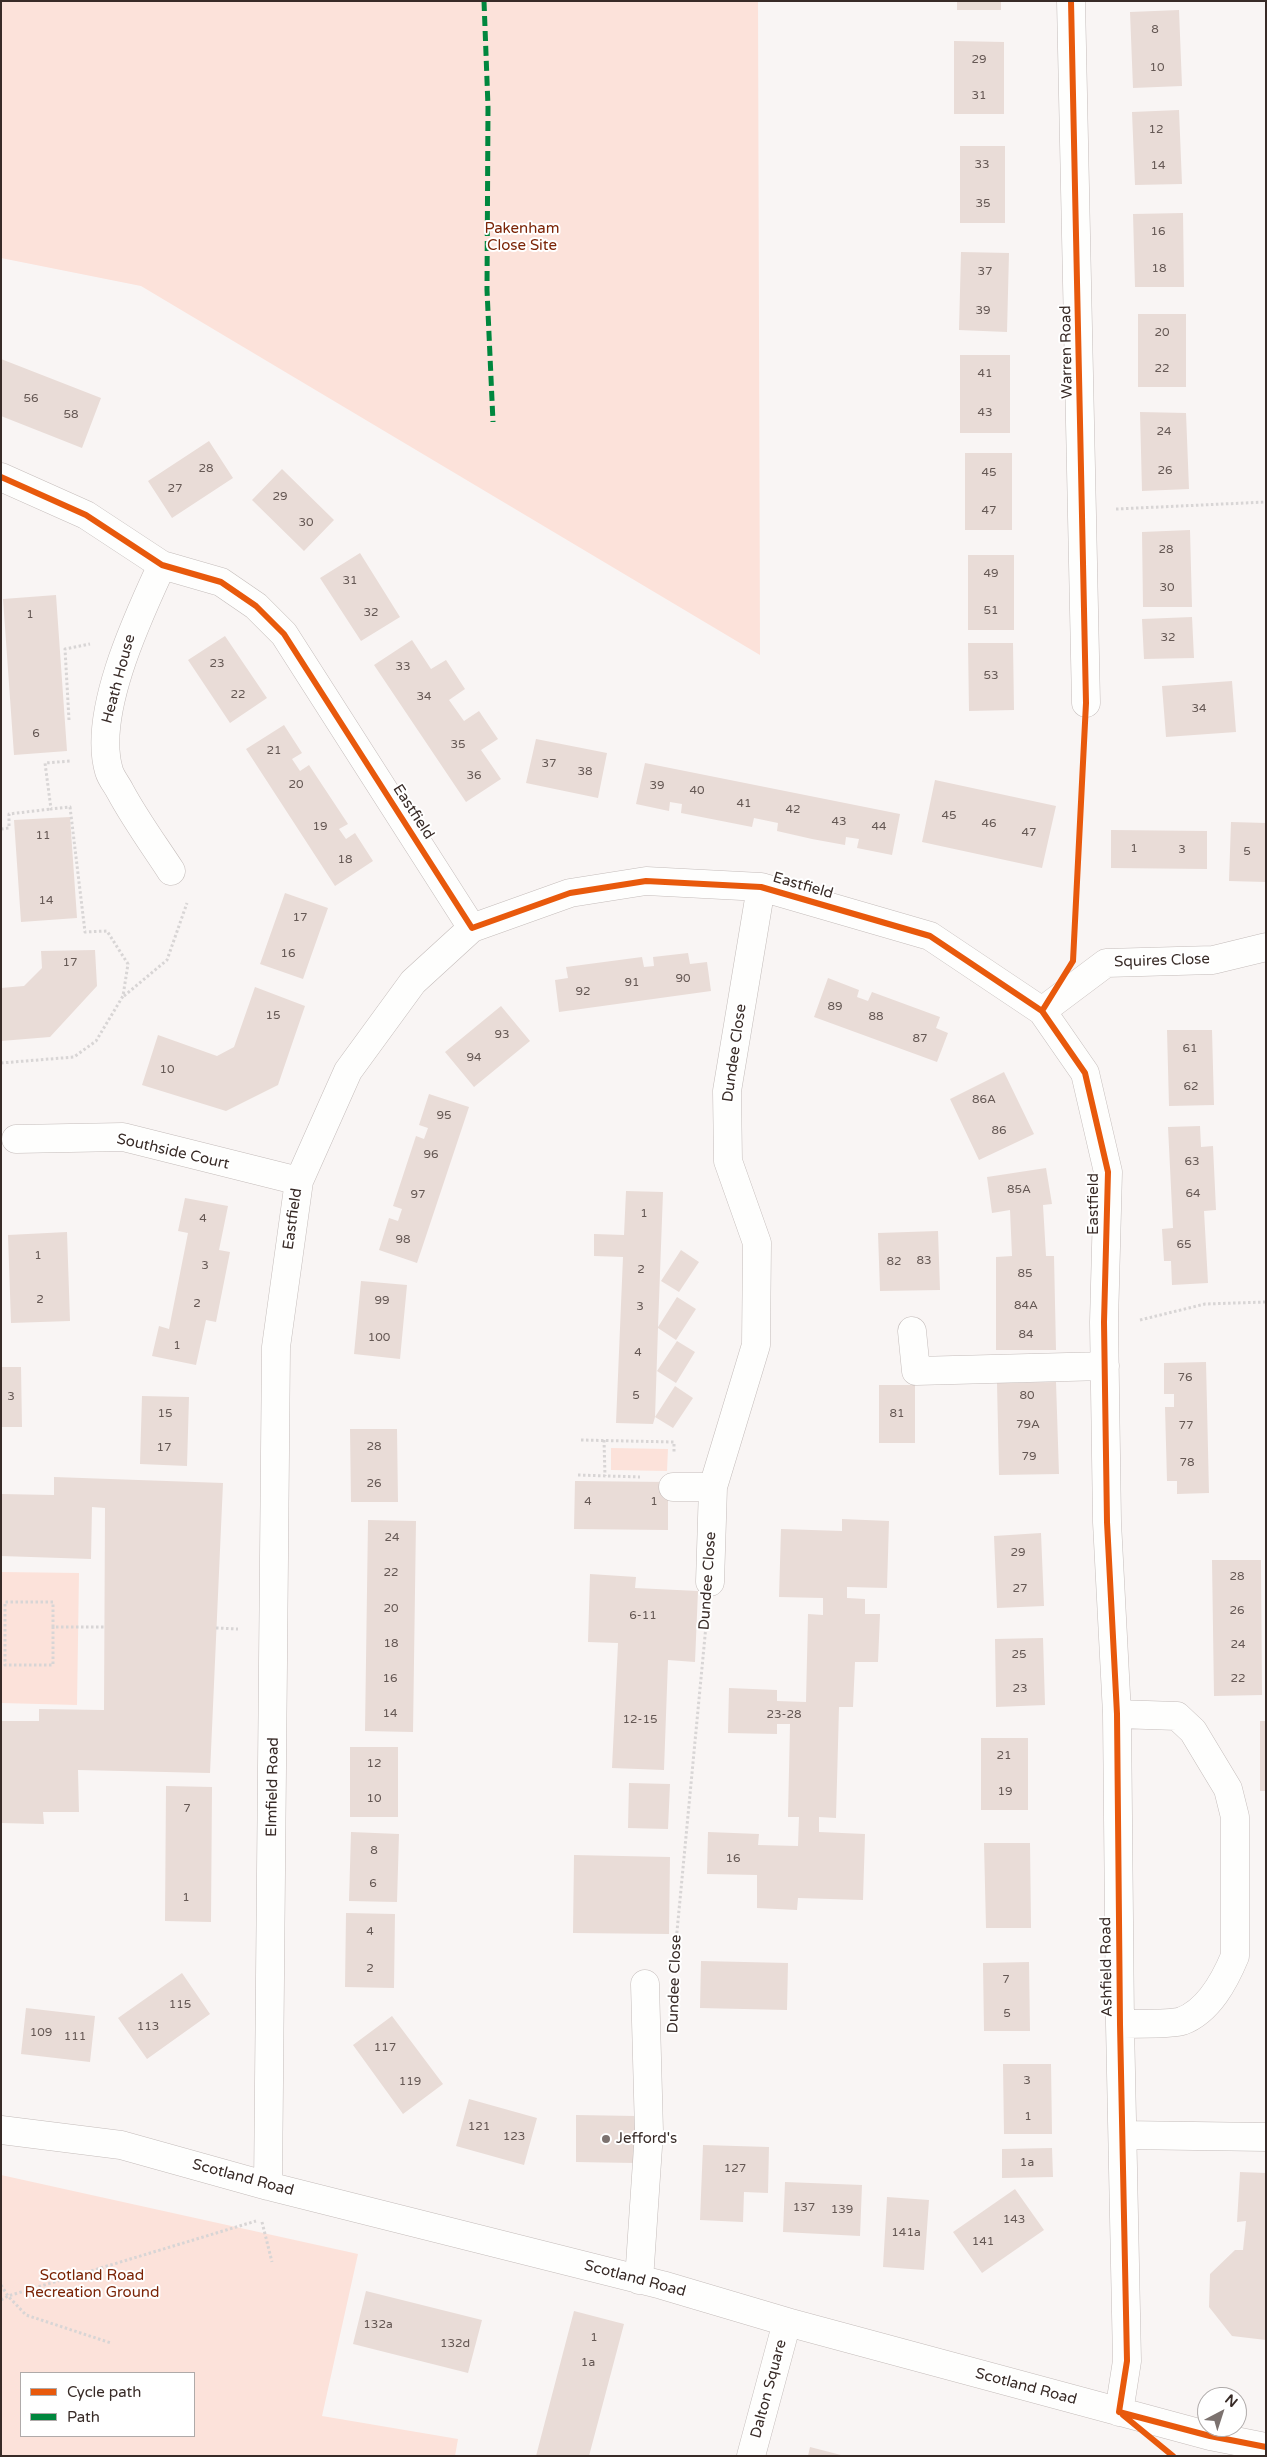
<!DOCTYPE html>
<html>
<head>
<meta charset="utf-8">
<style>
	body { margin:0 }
	#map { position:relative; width:1267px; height:2457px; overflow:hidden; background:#f9f5f4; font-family:"Varela Round",sans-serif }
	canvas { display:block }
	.frame { position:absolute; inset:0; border:2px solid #382b27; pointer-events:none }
	.legend { position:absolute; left:20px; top:2372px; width:175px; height:65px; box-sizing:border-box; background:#fff; border:1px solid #afaaa9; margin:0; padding:6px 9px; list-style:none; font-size:15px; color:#382b27 }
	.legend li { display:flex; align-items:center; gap:10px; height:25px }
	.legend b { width:25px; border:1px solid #afaaa9 }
	.north { position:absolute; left:1197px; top:2387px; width:50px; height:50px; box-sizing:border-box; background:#fff; border:1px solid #afaaa9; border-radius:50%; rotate:40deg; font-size:14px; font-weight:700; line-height:20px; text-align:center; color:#382b27 }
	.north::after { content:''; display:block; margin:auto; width:18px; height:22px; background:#7c726f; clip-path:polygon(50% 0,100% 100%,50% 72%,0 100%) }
</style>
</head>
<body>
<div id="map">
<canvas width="1267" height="2457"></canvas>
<div class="frame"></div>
<ul class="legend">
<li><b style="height:6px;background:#e8590c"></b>Cycle path</li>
<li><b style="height:6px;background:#00873e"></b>Path</li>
</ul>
<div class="north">N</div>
</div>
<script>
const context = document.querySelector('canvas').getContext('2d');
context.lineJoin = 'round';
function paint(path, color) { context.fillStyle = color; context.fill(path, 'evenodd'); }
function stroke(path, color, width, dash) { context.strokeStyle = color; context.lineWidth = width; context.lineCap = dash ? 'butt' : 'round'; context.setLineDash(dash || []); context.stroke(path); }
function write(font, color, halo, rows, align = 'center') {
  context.font = font + ' "Varela Round",sans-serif'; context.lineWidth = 4; context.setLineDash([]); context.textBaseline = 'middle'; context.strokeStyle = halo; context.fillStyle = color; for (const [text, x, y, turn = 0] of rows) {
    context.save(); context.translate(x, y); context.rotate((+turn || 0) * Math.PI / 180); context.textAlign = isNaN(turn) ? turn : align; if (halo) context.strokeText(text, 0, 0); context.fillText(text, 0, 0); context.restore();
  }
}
paint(new Path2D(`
	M 1,1 L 758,1 L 760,655 L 141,286 L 1,258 Z
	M 611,1448 L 668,1449 L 667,1471 L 611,1470 Z
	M 1,1572 L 79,1573 L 77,1705 L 1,1703 Z
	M 1,2175 L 358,2254 L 322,2416 L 458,2439 L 455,2456 L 1,2456 ZM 21,2373 L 194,2373 L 194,2436 L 21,2436 Z`), '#fce2da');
paint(new Path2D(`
	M 957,1 L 1001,1 L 1001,10 L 957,10 Z
	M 1179,10 L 1182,86 L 1133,88 L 1130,12 Z
	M 954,41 L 1004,42 L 1004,114 L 954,114 Z
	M 1179,110 L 1182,184 L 1135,185 L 1132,112 Z
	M 960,146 L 1005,146 L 1005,223 L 960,223 Z
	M 1183,213 L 1184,287 L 1135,287 L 1133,214 Z
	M 961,252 L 1009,253 L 1007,332 L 959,330 Z
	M 1138,314 L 1186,314 L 1186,387 L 1138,387 Z
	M 960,355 L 1010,355 L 1010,433 L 960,433 Z
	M 1,359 L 101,398 L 82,448 L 1,416 Z
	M 1140,412 L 1186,413 L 1189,489 L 1142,491 Z
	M 209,441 L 233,478 L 172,518 L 148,481 Z
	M 965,453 L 1012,453 L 1012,530 L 965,530 Z
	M 282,469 L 334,520 L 304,551 L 252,500 Z
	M 1190,530 L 1192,607 L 1143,607 L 1142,532 Z
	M 360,553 L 400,617 L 361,641 L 320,578 Z
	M 968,555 L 1014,555 L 1014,630 L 968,630 Z
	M 56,595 L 67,751 L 14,755 L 3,599 Z
	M 1192,617 L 1194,658 L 1144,659 L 1142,619 Z
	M 225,636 L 267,698 L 230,723 L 188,660 Z
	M 412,640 L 431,669 L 446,660 L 465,689 L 449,700 L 464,721 L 479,711 L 498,739 L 481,750 L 501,779 L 466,802 L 374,665 Z
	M 968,643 L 1013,643 L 1014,710 L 969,711 Z
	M 1232,681 L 1236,732 L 1166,737 L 1162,686 Z
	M 284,725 L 302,753 L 292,759 L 300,771 L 309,765 L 348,824 L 339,829 L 346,839 L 355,833 L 373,861 L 335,886 L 246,749 Z
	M 536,739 L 607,753 L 598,798 L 526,783 Z
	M 645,763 L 900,814 L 892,855 L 857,848 L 859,839 L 846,837 L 845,845 L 812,839 L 777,831 L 778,823 L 754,818 L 752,827 L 681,813 L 682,804 L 670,802 L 669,811 L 636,804 Z
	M 935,780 L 1056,806 L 1042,868 L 922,842 Z
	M 70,817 L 77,918 L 21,922 L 14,820 Z
	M 1231,822 L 1266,823 L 1266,882 L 1229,881 Z
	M 1111,830 L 1207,831 L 1207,869 L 1111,868 Z
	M 285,893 L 328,908 L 303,979 L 260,964 Z
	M 95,950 L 97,986 L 50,1037 L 1,1041 L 1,988 L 24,986 L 42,968 L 41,951 Z
	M 688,953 L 690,964 L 707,962 L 711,991 L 559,1012 L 555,980 L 568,978 L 566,967 L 642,957 L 644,967 L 654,966 L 653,957 Z
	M 828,978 L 859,990 L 857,997 L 868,1001 L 872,992 L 940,1017 L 936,1028 L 948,1033 L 937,1062 L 814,1017 Z
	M 255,987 L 305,1006 L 278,1085 L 226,1111 L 142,1085 L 158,1035 L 217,1056 L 234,1047 Z
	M 501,1006 L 530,1041 L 474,1087 L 445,1052 Z
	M 1167,1030 L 1212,1030 L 1214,1105 L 1169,1106 Z
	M 1004,1072 L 1034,1134 L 979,1160 L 950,1099 Z
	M 429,1094 L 469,1107 L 417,1263 L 379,1250 L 389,1218 L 398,1221 L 402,1209 L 393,1206 L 416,1136 L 424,1139 L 428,1128 L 419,1125 Z
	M 1200,1126 L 1201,1147 L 1213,1146 L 1216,1210 L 1204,1211 L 1208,1283 L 1172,1285 L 1171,1261 L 1164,1261 L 1162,1229 L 1173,1228 L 1168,1127 Z
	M 1046,1168 L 1052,1204 L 1043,1205 L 1046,1256 L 1054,1256 L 1056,1350 L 996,1350 L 996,1257 L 1012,1256 L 1010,1210 L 992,1213 L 987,1177 Z
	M 626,1191 L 663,1192 L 658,1327 L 677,1297 L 696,1309 L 676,1340 L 658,1328 L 655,1417 L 675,1386 L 693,1398 L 673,1428 L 655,1417 L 653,1424 L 616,1423 L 623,1257 L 594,1256 L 594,1234 L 624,1235 Z
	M 185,1198 L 228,1206 L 219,1250 L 230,1252 L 216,1322 L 206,1320 L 196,1365 L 152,1356 L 159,1326 L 169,1329 L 188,1233 L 178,1231 Z
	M 938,1231 L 940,1290 L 880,1291 L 878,1233 Z
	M 67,1232 L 70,1321 L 11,1323 L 8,1235 Z
	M 681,1250 L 699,1262 L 679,1292 L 661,1281 Z
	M 361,1281 L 407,1285 L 400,1359 L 354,1354 Z
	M 677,1341 L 695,1352 L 676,1383 L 657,1371 Z
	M 1206,1362 L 1209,1493 L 1177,1494 L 1177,1481 L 1167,1481 L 1165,1407 L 1174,1407 L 1174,1394 L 1164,1394 L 1164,1363 Z
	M 1,1367 L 21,1367 L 22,1427 L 1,1427 Z
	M 1056,1382 L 1059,1474 L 999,1475 L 997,1383 Z
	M 879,1385 L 915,1385 L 915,1443 L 879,1443 Z
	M 142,1396 L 189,1397 L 187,1466 L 140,1464 Z
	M 350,1429 L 397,1429 L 398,1502 L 351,1502 Z
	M 54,1477 L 223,1483 L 210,1773 L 78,1770 L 79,1812 L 43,1812 L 44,1824 L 1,1823 L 1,1721 L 39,1721 L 39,1709 L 104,1710 L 105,1508 L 92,1507 L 91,1559 L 1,1556 L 1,1494 L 54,1495 Z
	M 575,1481 L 668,1482 L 668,1530 L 574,1529 Z
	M 842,1519 L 889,1521 L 887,1588 L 847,1587 L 847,1598 L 865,1599 L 865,1614 L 880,1614 L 878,1662 L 855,1662 L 853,1707 L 839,1707 L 836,1818 L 819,1817 L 819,1832 L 865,1834 L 863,1900 L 798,1898 L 797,1910 L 757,1908 L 757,1875 L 707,1874 L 708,1832 L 759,1834 L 758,1845 L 798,1846 L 799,1817 L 788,1817 L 790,1724 L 777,1724 L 777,1734 L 728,1733 L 729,1688 L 777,1690 L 777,1701 L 806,1702 L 808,1614 L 823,1615 L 823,1598 L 779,1597 L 781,1529 L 842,1531 Z
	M 368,1520 L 416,1521 L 413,1732 L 365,1731 Z
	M 1041,1533 L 1044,1606 L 997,1608 L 994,1536 Z
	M 1212,1560 L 1261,1560 L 1262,1695 L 1214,1696 Z
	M 590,1574 L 636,1577 L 635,1588 L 698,1591 L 695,1662 L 668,1660 L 664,1770 L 612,1768 L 618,1643 L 588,1642 Z
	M 1043,1638 L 1045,1705 L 996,1707 L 995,1639 Z
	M 1260,1721 L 1266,1721 L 1266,1791 L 1260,1791 Z
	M 981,1738 L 1028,1738 L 1028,1810 L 981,1810 Z
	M 350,1747 L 398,1747 L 398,1817 L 350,1817 Z
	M 629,1783 L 670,1784 L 668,1829 L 628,1828 Z
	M 166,1786 L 212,1787 L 211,1922 L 165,1921 Z
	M 351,1832 L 399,1834 L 397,1902 L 349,1901 Z
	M 984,1843 L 1030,1843 L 1031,1928 L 986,1928 Z
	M 574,1855 L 670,1857 L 669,1934 L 573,1933 Z
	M 346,1913 L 395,1914 L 394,1988 L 345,1987 Z
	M 701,1961 L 788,1963 L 787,2010 L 700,2008 Z
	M 1029,1962 L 1030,2031 L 984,2031 L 983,1963 Z
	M 182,1973 L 210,2014 L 147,2059 L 118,2018 Z
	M 26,2008 L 95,2016 L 90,2062 L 21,2054 Z
	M 392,2016 L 443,2084 L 403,2114 L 353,2045 Z
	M 1003,2064 L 1051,2064 L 1052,2134 L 1004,2134 Z
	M 469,2099 L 537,2118 L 524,2165 L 456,2146 Z
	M 576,2115 L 636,2116 L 635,2163 L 576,2162 Z
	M 703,2145 L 769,2147 L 768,2193 L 744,2192 L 743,2222 L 700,2220 Z
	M 1052,2148 L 1053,2177 L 1002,2178 L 1002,2149 Z
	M 1240,2172 L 1266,2173 L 1266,2340 L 1232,2336 L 1209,2307 L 1210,2274 L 1235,2250 L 1243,2250 L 1246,2221 L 1237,2222 Z
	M 785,2182 L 862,2185 L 860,2236 L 783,2232 Z
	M 1015,2189 L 1044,2230 L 982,2273 L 953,2232 Z
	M 887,2197 L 929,2200 L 924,2270 L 883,2267 Z
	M 366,2291 L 482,2320 L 468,2373 L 353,2344 Z
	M 574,2311 L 624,2324 L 589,2456 L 536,2456 Z
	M 810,2447 L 841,2455 L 841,2456 L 808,2456 Z`), '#e9dcd7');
const minor = new Path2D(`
	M 1071,1 L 1086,703
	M 1,477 L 86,515 L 162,565 L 221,582 L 256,606 L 284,634 L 472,928
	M 162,565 C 138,617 92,714 109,771 C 111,778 117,785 120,791 C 135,819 154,845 171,871
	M 1042,1011 L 1106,963 L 1213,960 L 1266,947
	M 16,1139 L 123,1137 L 299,1181
	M 912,1331 L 916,1371 L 1105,1366
	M 673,1487 L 713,1487
	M 710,1582 L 713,1487 L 756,1345 L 757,1243 L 728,1161 L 727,1091 L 761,887
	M 1117,1714 L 1177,1716 L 1193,1731 L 1228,1789 L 1235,1817 L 1235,1956 C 1225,1980 1209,2011 1182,2021 C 1170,2025 1135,2023 1120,2024
	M 1,2130 L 121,2145 L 268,2186 L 662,2285 L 787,2322 L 1210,2436 L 1266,2447
	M 1123,2135 L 1266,2137
	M 268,2186 L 276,1347 L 299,1181 L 348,1071 L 413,982 L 472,928 L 570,893 L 646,881 L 761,887 L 930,936 L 1042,1011 L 1085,1073 L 1108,1172 L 1104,1322 L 1107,1522 L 1117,1714 L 1120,2024 L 1127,2361 L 1119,2412
	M 639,2280 L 649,2132 L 645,1984
	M 751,2456 L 787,2322`);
stroke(minor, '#c4bcba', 29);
stroke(new Path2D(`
	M 1116,509 L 1266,502
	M 69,720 L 65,649 L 90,644
	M 1,829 L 9,828 L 9,814 L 51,809
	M 124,996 L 167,960 L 187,903
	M 1,1063 L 74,1057 L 96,1041 L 123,996 L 128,964 L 107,931 L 85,932 L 70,807 L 51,809 L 45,763 L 71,761
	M 1140,1320 L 1205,1304 L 1266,1302
	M 581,1440 L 674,1442 L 674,1453
	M 604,1440 L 605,1476
	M 578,1475 L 640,1477
	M 53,1627 L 53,1602 L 5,1602 L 5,1665 L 53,1665 L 53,1627 L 104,1627
	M 216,1628 L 238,1629
	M 674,1963 L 707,1615
	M 262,2222 L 272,2262
	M 1,2285 L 8,2296 L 26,2315 L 111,2343
	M 1,2300 L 8,2296 L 256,2221`), '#d8d5d5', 3, [2.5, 2.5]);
stroke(minor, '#fefefd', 28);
stroke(new Path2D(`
	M 484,1 L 488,107 L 487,290 L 493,422`), '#00873e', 5, [10, 5]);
stroke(new Path2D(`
	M 1,477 L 86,515 L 162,565 L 221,582 L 256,606 L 284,634 L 472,928 L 570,893 L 646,881 L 761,887 L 930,936 L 1042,1011 L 1085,1073 L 1108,1172 L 1104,1322 L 1107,1522 L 1117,1714 L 1120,2024 L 1127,2361 L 1119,2412
	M 1042,1011 L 1073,961 L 1086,703 L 1071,1
	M 1119,2412 L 1210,2436 L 1266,2447
	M 1123,2415 L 1173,2456`), '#e8590c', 6);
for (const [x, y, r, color] of [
	[606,2139,5,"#7c726f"]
]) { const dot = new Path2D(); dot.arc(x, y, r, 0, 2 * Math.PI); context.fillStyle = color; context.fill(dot); stroke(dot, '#fff', 2); }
write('12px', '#655854', null, [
	["8",1155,30],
	["29",979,60],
	["10",1157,68],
	["31",979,96],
	["12",1156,130],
	["33",982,165],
	["14",1158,166],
	["35",983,204],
	["16",1158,232],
	["18",1159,269],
	["37",985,272],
	["39",983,311],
	["20",1162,333],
	["22",1162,369],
	["41",985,374],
	["56",31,399],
	["43",985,413],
	["58",71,415],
	["24",1164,432],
	["28",206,469],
	["26",1165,471],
	["45",989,473],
	["27",175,489],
	["29",280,497],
	["47",989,511],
	["30",306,523],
	["28",1166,550],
	["49",991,574],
	["31",350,581],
	["30",1167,588],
	["51",991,611],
	["32",371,613],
	["1",30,615],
	["32",1168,638],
	["23",217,664],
	["33",403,667],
	["53",991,676],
	["22",238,695],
	["34",424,697],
	["34",1199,709],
	["6",36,734],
	["35",458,745],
	["21",274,751],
	["37",549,764],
	["38",585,772],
	["36",474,776],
	["20",296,785],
	["39",657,786],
	["40",697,791],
	["41",744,804],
	["42",793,810],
	["45",949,816],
	["43",839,822],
	["46",989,824],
	["19",320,827],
	["44",879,827],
	["47",1029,833],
	["11",43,836],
	["1",1134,849],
	["3",1182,850],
	["5",1247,852],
	["18",345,860],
	["14",46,901],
	["17",300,918],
	["16",288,954],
	["17",70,963],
	["90",683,979],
	["91",632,983],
	["92",583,992],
	["89",835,1007],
	["15",273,1016],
	["88",876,1017],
	["93",502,1035],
	["87",920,1039],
	["61",1190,1049],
	["94",474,1058],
	["10",167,1070],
	["62",1191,1087],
	["86A",984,1100],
	["95",444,1116],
	["86",999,1131],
	["96",431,1155],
	["63",1192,1162],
	["85A",1019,1190],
	["64",1193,1194],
	["97",418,1195],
	["1",644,1214],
	["4",203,1219],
	["98",403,1240],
	["65",1184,1245],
	["1",38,1256],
	["83",924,1261],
	["82",894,1262],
	["3",205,1266],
	["2",641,1270],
	["85",1025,1274],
	["2",40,1300],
	["99",382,1301],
	["2",197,1304],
	["84A",1026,1306],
	["3",640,1307],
	["84",1026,1335],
	["100",379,1338],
	["1",177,1346],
	["4",638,1353],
	["76",1185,1378],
	["5",636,1396],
	["80",1027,1396],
	["3",11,1397],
	["15",165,1414],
	["81",897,1414],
	["79A",1028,1425],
	["77",1186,1426],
	["28",374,1447],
	["17",164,1448],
	["79",1029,1457],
	["78",1187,1463],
	["26",374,1484],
	["4",588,1502],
	["1",654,1502],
	["24",392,1538],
	["29",1018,1553],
	["22",391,1573],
	["28",1237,1577],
	["27",1020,1589],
	["20",391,1609],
	["26",1237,1611],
	["6-11",643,1616],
	["18",391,1644],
	["24",1238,1645],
	["25",1019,1655],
	["16",390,1679],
	["22",1238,1679],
	["23",1020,1689],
	["14",390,1714],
	["23-28",784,1715],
	["12-15",640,1720],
	["21",1004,1756],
	["12",374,1764],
	["19",1005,1792],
	["10",374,1799],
	["7",187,1809],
	["8",374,1851],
	["16",733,1859],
	["6",373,1884],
	["1",186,1898],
	["4",370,1932],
	["2",370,1969],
	["7",1006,1980],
	["115",180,2005],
	["5",1007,2014],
	["113",148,2027],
	["109",41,2033],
	["111",75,2037],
	["117",385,2048],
	["3",1027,2081],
	["119",410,2082],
	["1",1028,2117],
	["121",479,2127],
	["123",514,2137],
	["1a",1027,2163],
	["127",735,2169],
	["137",804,2208],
	["139",842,2210],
	["143",1014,2220],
	["141a",906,2233],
	["141",983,2242],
	["132a",378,2325],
	["1",594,2338],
	["132d",455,2344],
	["1a",588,2363]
]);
write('15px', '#7b2406', '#fff', [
	["Pakenham",522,229],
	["Close Site",522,246],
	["Scotland Road",92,2276],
	["Recreation Ground",92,2293]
]);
write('15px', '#382b27', '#fff', [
	["Warren Road",1067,352,-91],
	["Heath House",119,679,-75],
	["Eastfield",413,812,57],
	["Eastfield",803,886,16],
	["Squires Close",1162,961,-2],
	["Dundee Close",735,1053,-82],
	["Southside Court",173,1152,13],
	["Eastfield",1094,1204,-90],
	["Eastfield",293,1219,-82],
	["Dundee Close",708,1581,-86],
	["Elmfield Road",273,1787,-89],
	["Ashfield Road",1107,1967,-91],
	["Dundee Close",675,1984,-88],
	["Scotland Road",243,2178,15],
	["Scotland Road",635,2279,15],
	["Scotland Road",1026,2387,15],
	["Dalton Square",769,2389,-75]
]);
write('15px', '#382b27', '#fff', [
	["Jefford's",616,2139]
], 'left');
</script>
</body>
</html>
